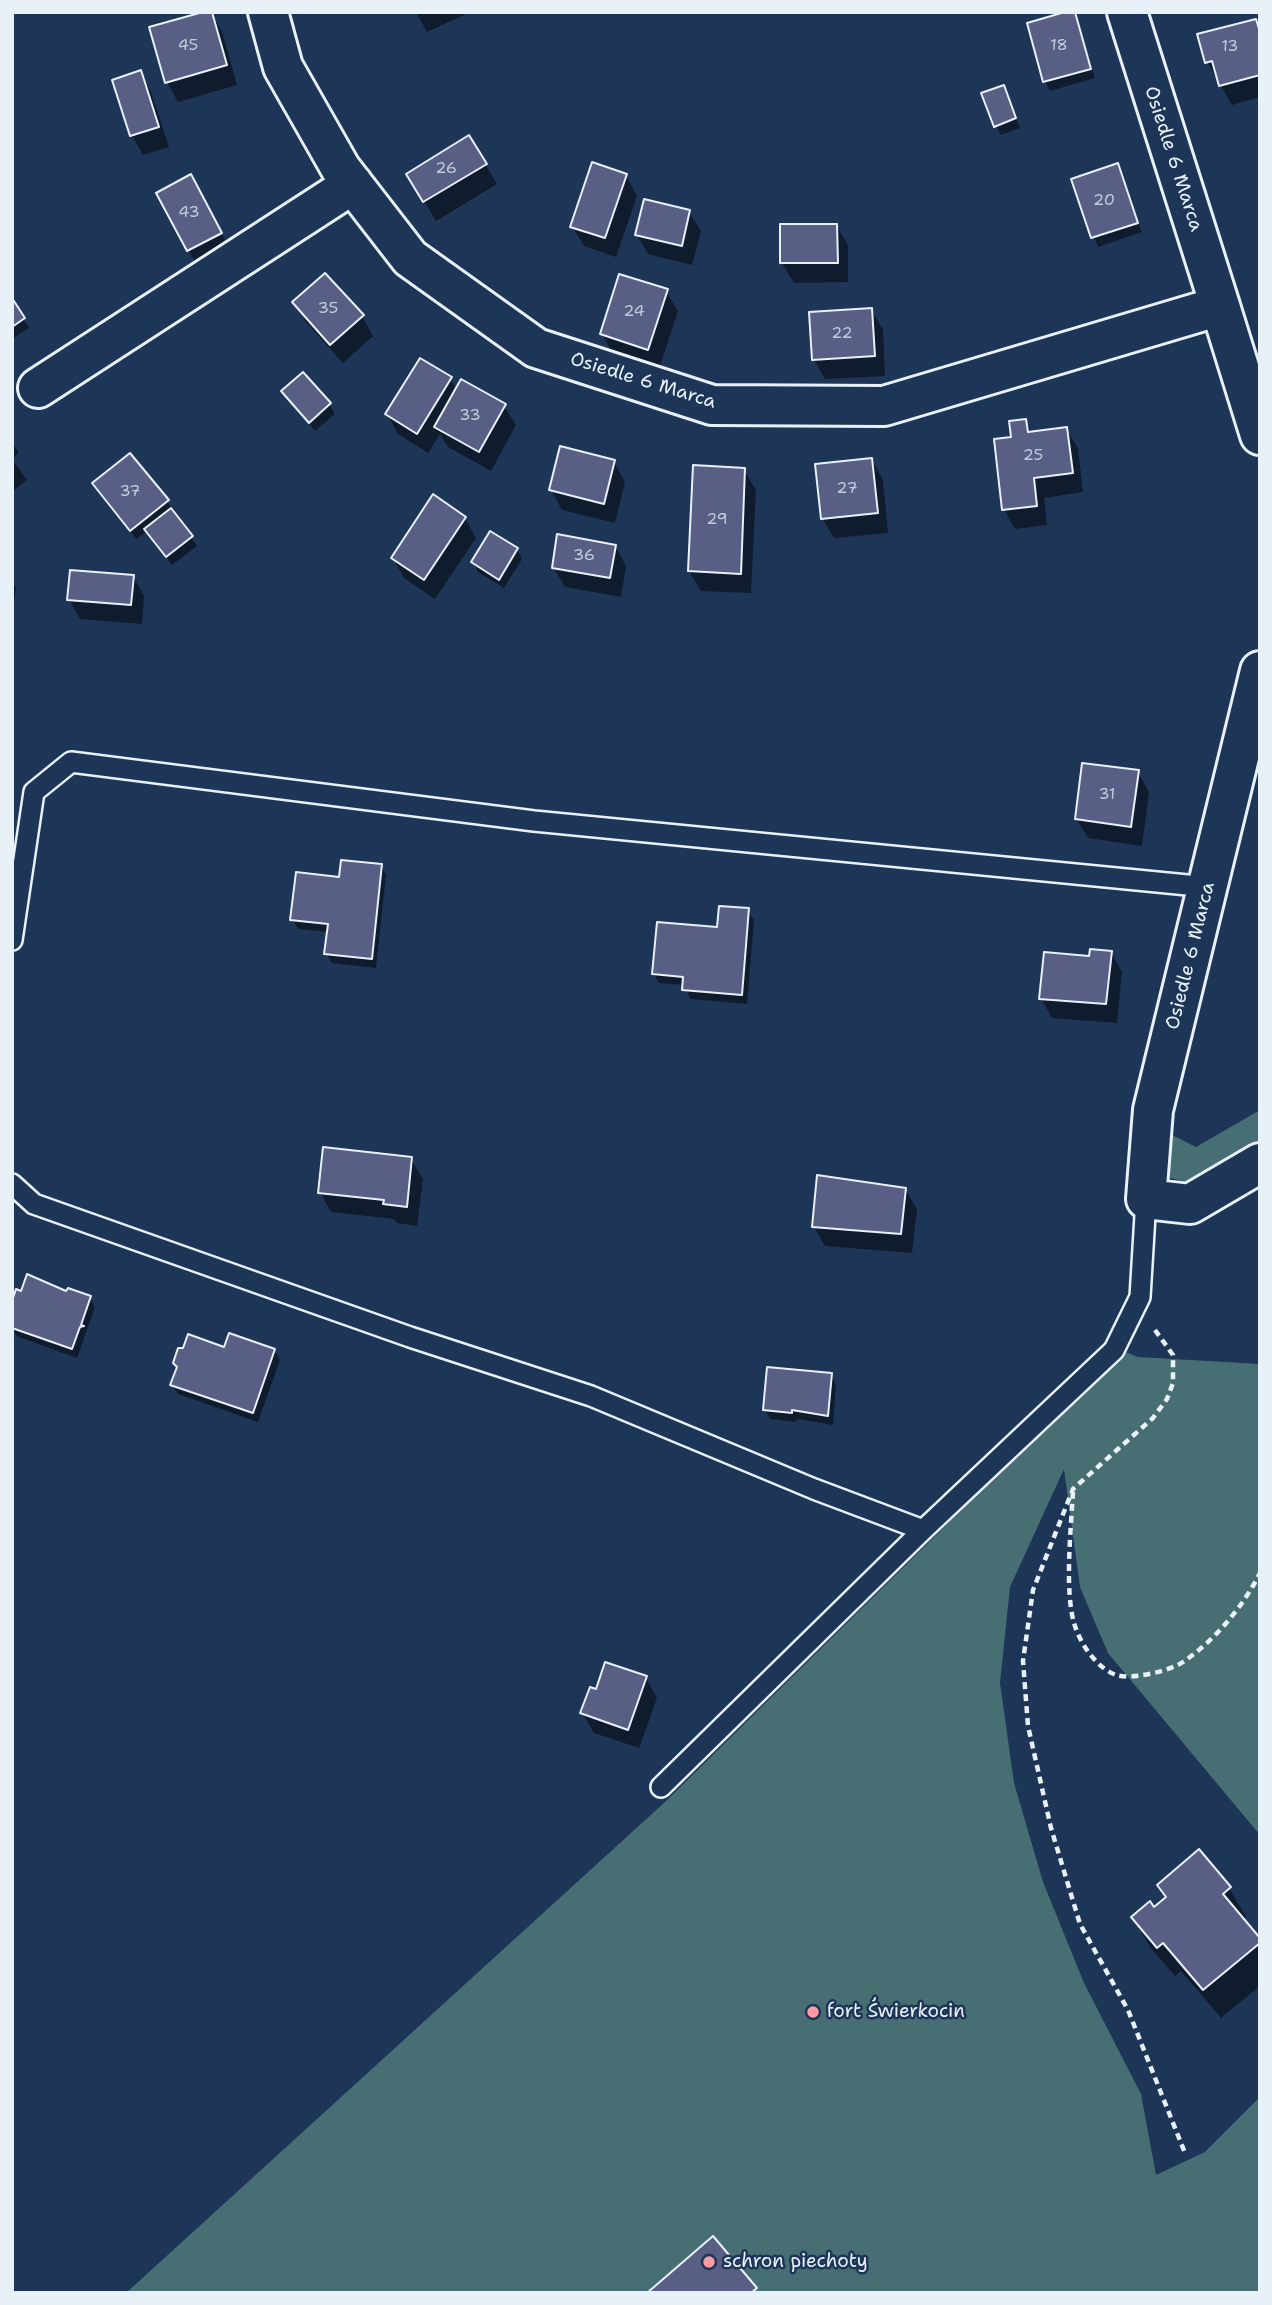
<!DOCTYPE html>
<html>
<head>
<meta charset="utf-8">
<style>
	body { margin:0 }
	#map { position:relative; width:1272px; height:2305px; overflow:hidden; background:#1d3557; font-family:"Shantell Sans",sans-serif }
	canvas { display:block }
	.frame { position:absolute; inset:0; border:14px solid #e8f1f8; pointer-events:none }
</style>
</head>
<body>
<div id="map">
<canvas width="1272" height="2305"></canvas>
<div class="frame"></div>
</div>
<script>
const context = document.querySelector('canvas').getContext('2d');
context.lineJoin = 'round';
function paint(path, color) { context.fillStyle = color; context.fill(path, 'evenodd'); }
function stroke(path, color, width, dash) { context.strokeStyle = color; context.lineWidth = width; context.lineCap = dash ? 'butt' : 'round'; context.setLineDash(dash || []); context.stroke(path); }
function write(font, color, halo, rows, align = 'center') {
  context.font = font + ' "Shantell Sans",sans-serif'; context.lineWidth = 5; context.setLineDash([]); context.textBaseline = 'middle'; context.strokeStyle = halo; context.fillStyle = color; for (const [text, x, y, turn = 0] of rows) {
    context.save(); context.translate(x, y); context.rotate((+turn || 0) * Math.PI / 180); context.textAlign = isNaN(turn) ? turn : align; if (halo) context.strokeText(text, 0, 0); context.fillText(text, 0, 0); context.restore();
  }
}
paint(new Path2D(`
	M 1260,1110 L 1260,1148 L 1201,1185 L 1166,1177 L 1168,1133 L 1196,1147 Z
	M 1123,1351 L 1138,1357 L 1260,1364 L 1260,1835 L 1108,1653 L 1080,1587 L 1064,1469 L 1010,1587 L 1000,1683 L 1014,1783 L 1043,1882 L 1084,1983 L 1141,2094 L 1156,2175 L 1205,2152 L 1260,2097 L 1260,2293 L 126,2293 L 665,1802 Z`), '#476f73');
paint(new Path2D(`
	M 211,12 L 222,32 L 237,85 L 178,102 L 167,82 Z
	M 416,12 L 466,12 L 466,14 L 427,32 Z
	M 1074,12 L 1095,78 L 1050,91 L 1045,81 Z
	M 1255,21 L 1260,29 L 1260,97 L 1232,105 L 1207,62 Z
	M 140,72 L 151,92 L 169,147 L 143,155 L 132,135 L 114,81 Z
	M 1003,87 L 1020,128 L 1001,135 L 996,126 Z
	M 469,137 L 497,184 L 436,221 L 408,174 Z
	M 1117,165 L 1142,232 L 1098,247 L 1073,180 Z
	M 626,176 L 637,196 L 616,257 L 584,246 L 572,226 Z
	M 202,196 L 232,253 L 200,270 L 188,250 Z
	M 689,212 L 701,231 L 692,265 L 648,254 L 637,235 Z
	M 836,225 L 848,245 L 848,282 L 794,283 L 782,263 Z
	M 666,291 L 678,311 L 659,369 L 613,354 L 602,334 Z
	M 12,302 L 29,328 L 12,339 Z
	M 295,303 L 362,316 L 373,336 L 343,363 L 306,322 Z
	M 871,310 L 883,329 L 885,376 L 825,379 L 814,360 Z
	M 450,379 L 457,390 L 504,406 L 516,425 L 491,471 L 448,447 L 440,434 L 428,453 L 398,434 L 387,414 Z
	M 283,392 L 329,404 L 335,414 L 315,431 Z
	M 1025,421 L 1033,433 L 1066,429 L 1078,448 L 1083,492 L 1044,498 L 1047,525 L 1015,529 L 1004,509 L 1013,438 Z
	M 12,442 L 19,453 L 12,458 Z
	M 12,459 L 27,480 L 12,492 Z
	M 872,460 L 883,480 L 888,533 L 834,538 L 822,518 Z
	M 614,462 L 625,482 L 615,523 L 562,510 L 551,490 Z
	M 744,470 L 756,490 L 751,593 L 701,591 L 689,571 Z
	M 94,484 L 167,501 L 197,546 L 172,565 L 147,531 L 136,539 Z
	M 465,518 L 476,538 L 435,599 L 404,578 L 393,558 Z
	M 615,546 L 626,566 L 621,597 L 565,587 L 553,567 Z
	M 517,549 L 522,559 L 504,588 L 478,572 L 473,562 Z
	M 133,576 L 144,596 L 142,624 L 80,619 L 69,599 Z
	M 12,581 L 16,588 L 14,602 L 12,602 Z
	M 1138,772 L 1149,792 L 1142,846 L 1088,838 L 1076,818 Z
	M 381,866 L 386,875 L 376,968 L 332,963 L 326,953 L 328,932 L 298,929 L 292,919 L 340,879 Z
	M 748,910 L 754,920 L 747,1004 L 690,999 L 685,985 L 659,983 L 654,974 Z
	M 1111,952 L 1122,972 L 1117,1023 L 1052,1018 L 1041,998 Z
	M 411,1159 L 423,1179 L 417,1226 L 397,1223 L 394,1219 L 331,1212 L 320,1192 Z
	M 905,1189 L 917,1209 L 912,1253 L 825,1246 L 814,1227 Z
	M 67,1294 L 90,1298 L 95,1307 L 77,1358 L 16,1336 L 12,1321 Z
	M 225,1349 L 274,1350 L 280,1360 L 258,1422 L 178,1394 L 172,1385 L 178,1369 L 175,1363 Z
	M 831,1375 L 836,1384 L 833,1425 L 797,1419 L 796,1422 L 770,1419 L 765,1410 Z
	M 646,1678 L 657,1698 L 639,1748 L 594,1733 L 582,1713 L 597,1691 Z
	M 1159,1885 L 1229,1888 L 1246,1917 L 1243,1920 L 1260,1941 L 1260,1986 L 1221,2018 L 1181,1971 L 1175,1976 L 1150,1947 L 1133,1917 L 1154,1909 L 1167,1899 Z`), '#0007');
const building = new Path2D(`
	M 203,12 L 212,12 L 227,65 L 165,83 L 149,27 Z
	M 1065,12 L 1075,12 L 1091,69 L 1043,82 L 1027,23 Z
	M 1256,19 L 1260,32 L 1260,75 L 1219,86 L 1212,61 L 1205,63 L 1197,34 Z
	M 141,70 L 159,127 L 130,136 L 112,80 Z
	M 1004,85 L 1016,118 L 994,127 L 981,93 Z
	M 469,135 L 487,164 L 423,202 L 406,174 Z
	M 592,162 L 627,174 L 605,238 L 570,227 Z
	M 1118,163 L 1138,223 L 1091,238 L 1071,179 Z
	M 191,174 L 222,233 L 187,251 L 156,193 Z
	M 644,199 L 690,210 L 682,246 L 635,235 Z
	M 780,224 L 837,224 L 838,263 L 780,263 Z
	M 325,273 L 364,315 L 330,345 L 292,302 Z
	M 619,274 L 668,289 L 648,350 L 600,334 Z
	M 12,298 L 25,318 L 12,327 Z
	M 872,308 L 875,356 L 812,360 L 809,312 Z
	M 420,358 L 452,377 L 417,434 L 385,414 Z
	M 303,372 L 331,403 L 309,423 L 281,391 Z
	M 461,379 L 506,404 L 479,452 L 434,427 Z
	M 1026,419 L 1028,432 L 1067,427 L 1073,473 L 1034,478 L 1037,506 L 1002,510 L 994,439 L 1011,437 L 1009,421 Z
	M 560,446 L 615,460 L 604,504 L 549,490 Z
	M 130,453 L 169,500 L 130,531 L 92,483 Z
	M 872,458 L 878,513 L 821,519 L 815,464 Z
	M 693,465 L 745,468 L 741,574 L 688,571 Z
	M 433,494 L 466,517 L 424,580 L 391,558 Z
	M 171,508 L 193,536 L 166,557 L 144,529 Z
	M 490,531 L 518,548 L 499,580 L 471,562 Z
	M 557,534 L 616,545 L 610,578 L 552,568 Z
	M 70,570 L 134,575 L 131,605 L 67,600 Z
	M 1082,763 L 1139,770 L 1131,827 L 1075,819 Z
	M 341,860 L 382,864 L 372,959 L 324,954 L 328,924 L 290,920 L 296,872 L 339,877 Z
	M 719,906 L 749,908 L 742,995 L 682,990 L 683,977 L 652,974 L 657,922 L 717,927 Z
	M 1090,949 L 1112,951 L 1106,1004 L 1039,999 L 1044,952 L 1089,956 Z
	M 323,1147 L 412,1157 L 407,1207 L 383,1204 L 384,1200 L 318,1193 Z
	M 817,1175 L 906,1188 L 901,1234 L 812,1227 Z
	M 27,1274 L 66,1291 L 68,1288 L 91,1296 L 81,1325 L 84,1326 L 80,1327 L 72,1349 L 12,1328 L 12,1301 L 16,1289 L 21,1291 Z
	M 229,1333 L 275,1349 L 253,1413 L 170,1385 L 177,1367 L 173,1363 L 178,1348 L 183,1348 L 188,1334 L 224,1347 Z
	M 767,1367 L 832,1373 L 828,1416 L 792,1410 L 792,1413 L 763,1410 Z
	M 605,1662 L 647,1676 L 628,1730 L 580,1713 L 590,1687 L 596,1689 Z
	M 1199,1849 L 1231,1887 L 1223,1894 L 1260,1938 L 1260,1943 L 1203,1990 L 1163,1943 L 1157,1948 L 1131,1917 L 1150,1901 L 1154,1907 L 1166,1897 L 1157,1885 Z
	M 713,2236 L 757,2288 L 751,2293 L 647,2293 Z`);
paint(building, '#595e84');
stroke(building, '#e8f1f8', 2);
const service = new Path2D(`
	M 12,940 L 34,792 L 71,762 L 534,821 L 1208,887
	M 12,1184 L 34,1204 L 410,1337 L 591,1396 L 814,1489 L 923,1530
	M 661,1787 L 923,1530 L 1114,1350 L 1140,1297 L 1146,1199`);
const minor = new Path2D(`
	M 268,12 L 283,67 L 341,169 L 410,258 L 536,348 L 712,405 L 884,406 L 1220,306 L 1127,12
	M 1220,306 L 1260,435
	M 38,388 L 353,184
	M 1260,671 L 1153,1110 L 1146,1199 L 1190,1204 L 1260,1163`);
stroke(service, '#e8f1f8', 24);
stroke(minor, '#e8f1f8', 44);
stroke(new Path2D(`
	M 1155,1330 L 1173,1355 L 1173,1383 L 1167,1399 L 1153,1418 L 1073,1489 L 1033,1590 L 1023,1661 L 1028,1726 L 1051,1828 L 1080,1924 L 1128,2010 L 1185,2153
	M 1073,1492 C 1071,1528 1064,1594 1075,1626 C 1081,1645 1097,1668 1116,1675 C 1131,1680 1170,1671 1183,1662 C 1214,1641 1243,1607 1260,1573`), '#e8f1f8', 4.5, [7, 5]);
stroke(service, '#1d3557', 19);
stroke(minor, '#1d3557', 38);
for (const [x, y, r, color] of [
	[813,2012,7,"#ff9aa2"],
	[709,2262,7,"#ff9aa2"]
]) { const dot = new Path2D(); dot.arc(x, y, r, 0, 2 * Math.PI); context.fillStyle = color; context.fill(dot); stroke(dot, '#1d3557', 2.5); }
write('16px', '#c4ccdb', null, [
	["45",188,46],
	["18",1059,46],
	["13",1230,47],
	["26",446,169],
	["20",1104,201],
	["43",189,213],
	["35",328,309],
	["24",634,312],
	["22",842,334],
	["33",470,416],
	["25",1033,456],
	["27",847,489],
	["37",130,492],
	["29",717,520],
	["36",584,556],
	["31",1107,795]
]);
write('19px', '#e8f1f8', '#1d3557', [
	["Osiedle 6 Marca",1173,159,72],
	["Osiedle 6 Marca",643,381,17],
	["Osiedle 6 Marca",1191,956,-76]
]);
write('19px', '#e8f1f8', '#1d3557', [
	["fort Świerkocin",827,2012],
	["schron piechoty",723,2262]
], 'left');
</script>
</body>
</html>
